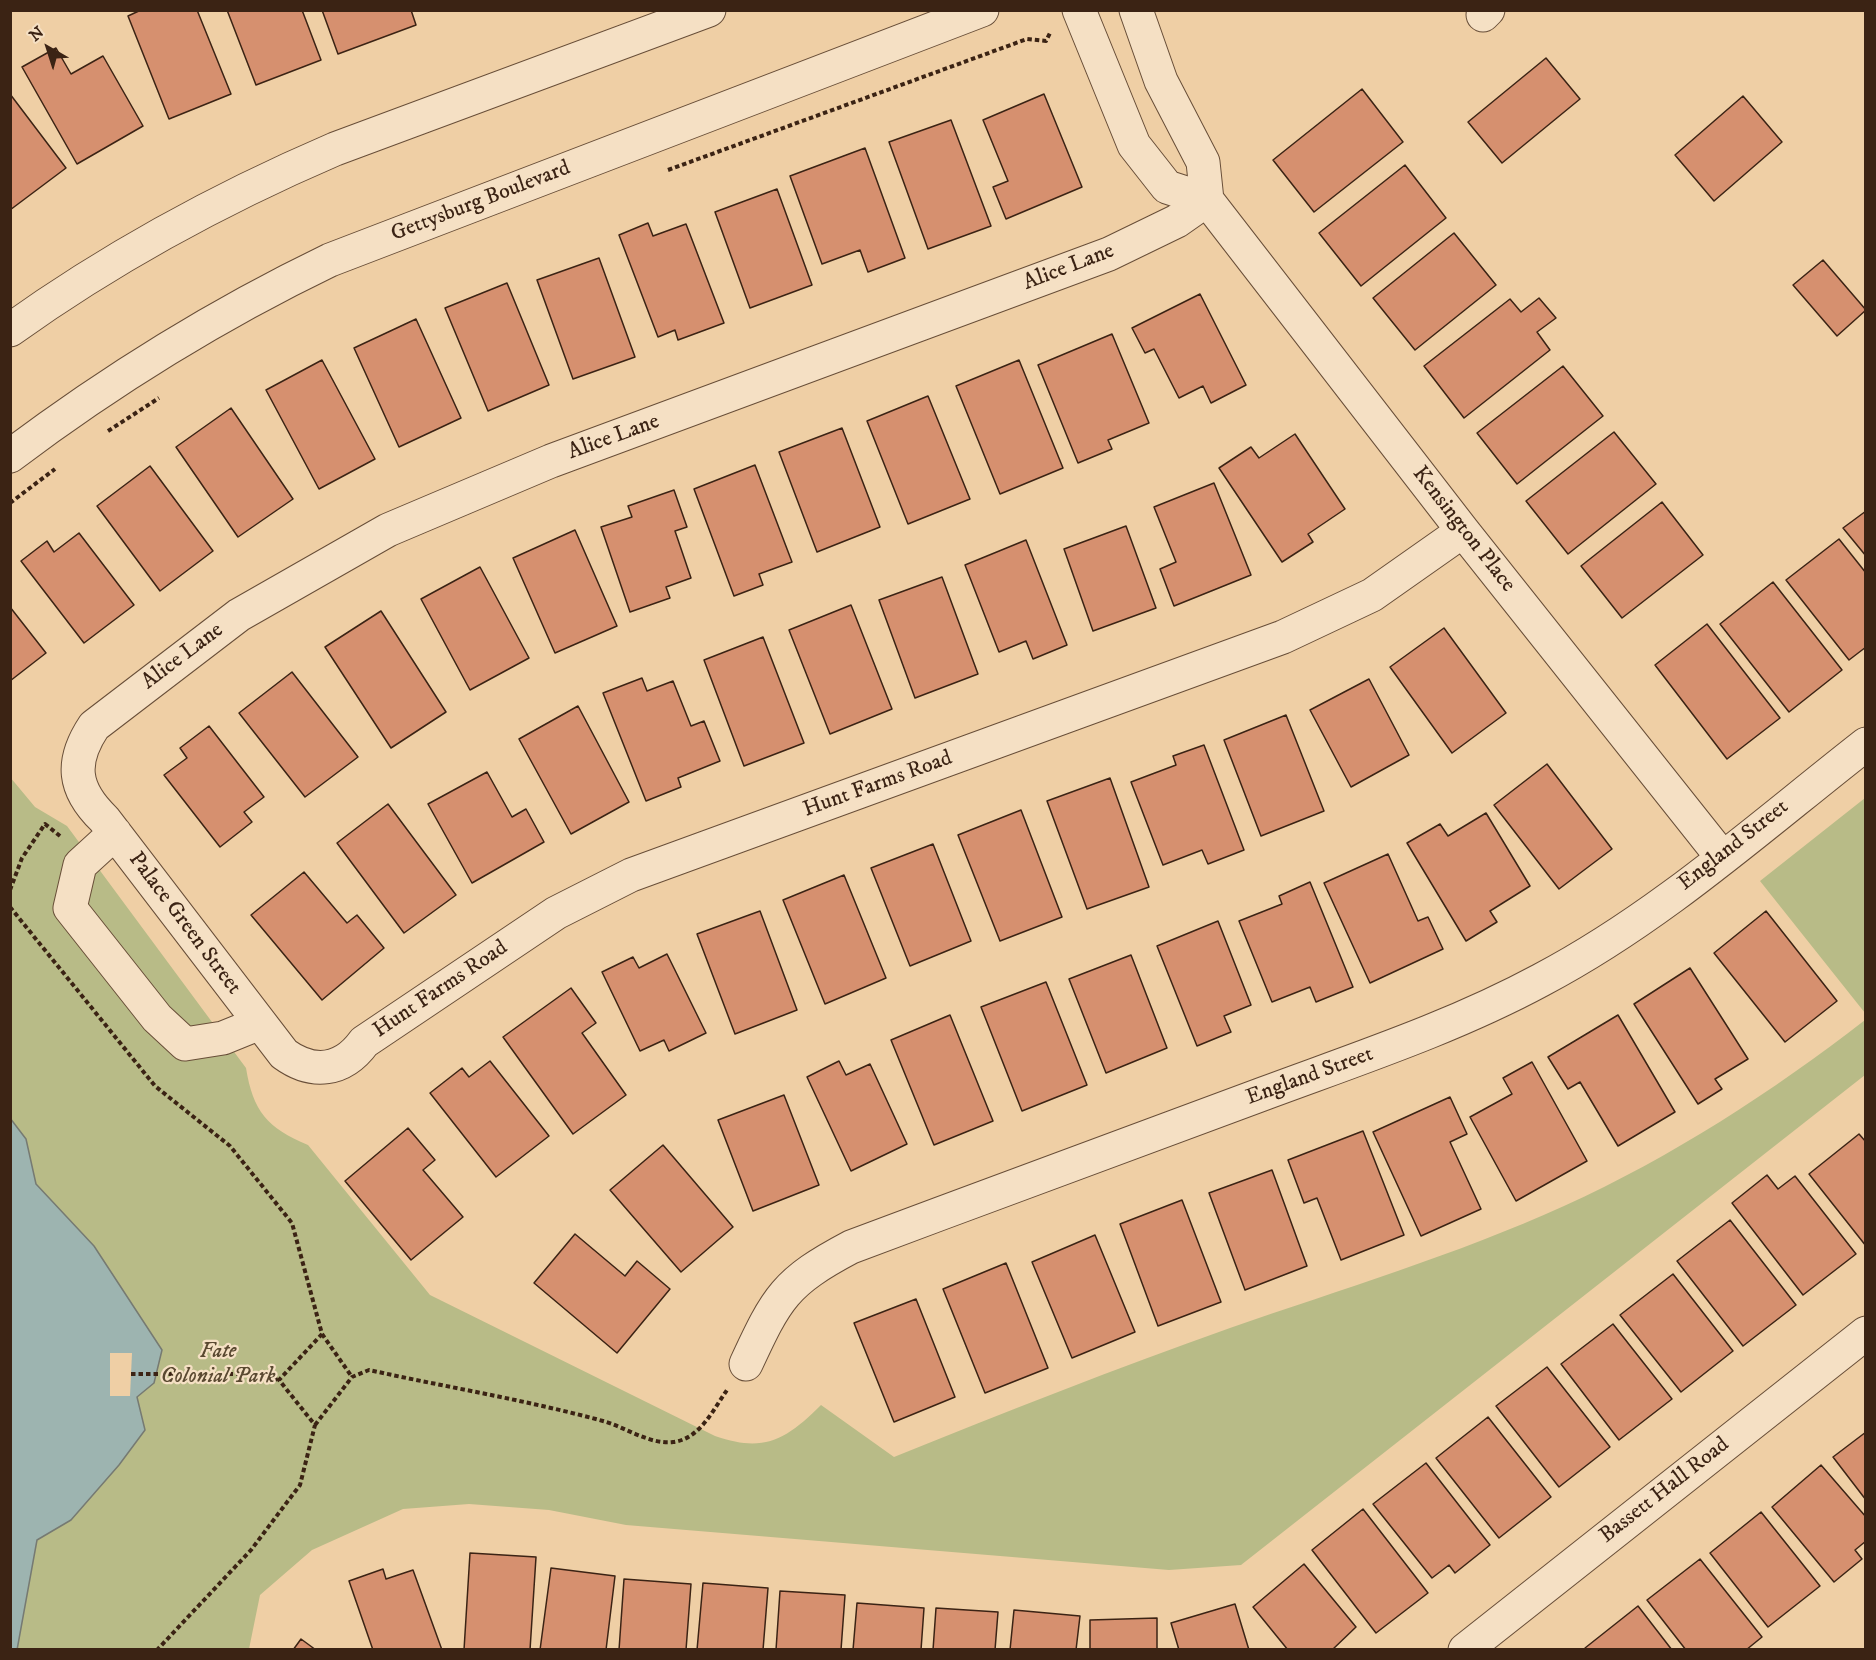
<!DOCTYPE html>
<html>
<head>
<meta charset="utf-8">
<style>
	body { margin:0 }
	#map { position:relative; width:1876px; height:1660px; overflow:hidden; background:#efcfa5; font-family:"IM FELL DW Pica",serif }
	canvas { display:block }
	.frame { position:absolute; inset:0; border:12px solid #3b2314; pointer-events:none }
	.north { position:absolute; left:18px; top:18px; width:60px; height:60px; -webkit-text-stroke:4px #f5e0c4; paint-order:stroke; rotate:321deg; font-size:16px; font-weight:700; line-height:24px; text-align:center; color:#3b2314 }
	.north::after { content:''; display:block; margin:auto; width:21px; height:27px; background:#3b2314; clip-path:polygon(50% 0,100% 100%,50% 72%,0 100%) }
</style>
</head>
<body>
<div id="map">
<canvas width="1876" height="1660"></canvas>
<div class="frame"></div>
<div class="north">N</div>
</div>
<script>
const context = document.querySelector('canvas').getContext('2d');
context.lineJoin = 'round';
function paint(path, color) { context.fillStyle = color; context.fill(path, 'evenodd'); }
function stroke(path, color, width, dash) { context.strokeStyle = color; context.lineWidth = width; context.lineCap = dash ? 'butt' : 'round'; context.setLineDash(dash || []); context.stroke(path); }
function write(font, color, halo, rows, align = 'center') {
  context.font = font + ' "IM FELL DW Pica",serif'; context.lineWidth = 4.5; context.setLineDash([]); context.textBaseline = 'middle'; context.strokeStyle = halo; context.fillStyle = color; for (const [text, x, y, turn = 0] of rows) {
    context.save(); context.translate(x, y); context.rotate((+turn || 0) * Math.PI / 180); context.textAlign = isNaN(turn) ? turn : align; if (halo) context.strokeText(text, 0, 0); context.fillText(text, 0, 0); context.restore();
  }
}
paint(new Path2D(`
	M 10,777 L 35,807 L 67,826 L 246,1068 C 253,1111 267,1128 308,1145 L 430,1295 L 715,1436 C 764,1453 786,1440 821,1405 L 894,1457 C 1005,1412 1117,1368 1230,1328 C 1342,1289 1456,1255 1564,1206 C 1672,1157 1772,1092 1865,1020 L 1865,1075 L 1241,1565 L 1169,1570 L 626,1525 L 549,1510 L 469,1504 L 403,1509 L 312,1550 L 260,1595 L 249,1649 L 11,1649 Z
	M 1865,798 L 1865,1013 L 1760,881 Z`), '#b8bb87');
const water = new Path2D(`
	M 10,1118 L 26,1139 L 36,1184 L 94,1246 L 162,1350 L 154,1383 L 137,1397 L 145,1430 L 119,1465 L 71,1520 L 37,1540 L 17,1650 L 10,1649 Z`);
paint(water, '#9db4b0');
stroke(water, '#767a72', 1.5);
paint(new Path2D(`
	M 110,1353 L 132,1353 L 130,1396 L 110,1396 Z`), '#efcfa5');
const building = new Path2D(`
	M 141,10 L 197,10 L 231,94 L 169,119 L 128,16 Z
	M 227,10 L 302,10 L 321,60 L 256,85 Z
	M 322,10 L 411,10 L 416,25 L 338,54 Z
	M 56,48 L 71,74 L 103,56 L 143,126 L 77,164 L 22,67 Z
	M 1546,58 L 1580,99 L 1502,163 L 1468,122 Z
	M 1362,89 L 1403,142 L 1314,212 L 1273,160 Z
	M 10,94 L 66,168 L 10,210 Z
	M 1044,94 L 1082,187 L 1006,219 L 993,187 L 1008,181 L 983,120 Z
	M 1743,96 L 1782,142 L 1714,201 L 1675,155 Z
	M 951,120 L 991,226 L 928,249 L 889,142 Z
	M 865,148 L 905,258 L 868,272 L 860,250 L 822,264 L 790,176 Z
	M 1405,165 L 1446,218 L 1361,286 L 1319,233 Z
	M 777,189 L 812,285 L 750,308 L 715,212 Z
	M 648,223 L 653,236 L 686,224 L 724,323 L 678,340 L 675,330 L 658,337 L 619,235 Z
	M 1454,233 L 1496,285 L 1415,350 L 1373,298 Z
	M 599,258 L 635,357 L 573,379 L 537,280 Z
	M 1823,260 L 1866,310 L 1837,336 L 1793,285 Z
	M 507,283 L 549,385 L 488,411 L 445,308 Z
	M 1200,294 L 1246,385 L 1211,403 L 1203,386 L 1179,398 L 1154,349 L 1145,353 L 1132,328 Z
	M 1539,298 L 1556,318 L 1537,332 L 1550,350 L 1464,418 L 1424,366 L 1510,299 L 1521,312 Z
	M 416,319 L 461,418 L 399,447 L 354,348 Z
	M 1112,334 L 1149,423 L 1108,440 L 1112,449 L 1078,463 L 1038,365 Z
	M 322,360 L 375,459 L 319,489 L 266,390 Z
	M 1019,360 L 1063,468 L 1000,494 L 956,386 Z
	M 1563,366 L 1603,416 L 1517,484 L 1477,433 Z
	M 928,396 L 970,499 L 908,524 L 867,421 Z
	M 231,408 L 293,499 L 238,537 L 176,447 Z
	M 842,428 L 880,527 L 817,552 L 779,452 Z
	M 1614,432 L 1656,484 L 1568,554 L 1526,501 Z
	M 1295,434 L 1345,509 L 1308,534 L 1313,542 L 1282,562 L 1219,468 L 1251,447 L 1259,458 Z
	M 755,465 L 792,562 L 759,574 L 763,585 L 734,596 L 694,489 Z
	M 150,466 L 213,551 L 160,591 L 97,506 Z
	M 1214,483 L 1251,575 L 1174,606 L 1160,569 L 1176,562 L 1154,507 Z
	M 674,490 L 687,527 L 675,531 L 691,578 L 666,587 L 670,598 L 630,612 L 601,527 L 632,517 L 628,506 Z
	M 1662,502 L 1703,555 L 1622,618 L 1581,566 Z
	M 1866,511 L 1866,556 L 1843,528 Z
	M 1126,526 L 1156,608 L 1093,631 L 1064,549 Z
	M 575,530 L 617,626 L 555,653 L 513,558 Z
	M 79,533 L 134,605 L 84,643 L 21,561 L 47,541 L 54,552 Z
	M 1839,539 L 1866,573 L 1866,647 L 1849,660 L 1786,580 Z
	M 1026,540 L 1067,645 L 1033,659 L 1026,641 L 999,652 L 965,565 Z
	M 480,567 L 529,658 L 470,690 L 421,599 Z
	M 942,577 L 978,674 L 915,698 L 879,600 Z
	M 1773,582 L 1842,670 L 1789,712 L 1720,624 Z
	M 851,605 L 892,709 L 830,734 L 789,630 Z
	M 10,607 L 46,653 L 10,681 Z
	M 381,611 L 446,712 L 391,748 L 325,647 Z
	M 1707,624 L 1780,718 L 1727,759 L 1655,665 Z
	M 1444,628 L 1506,713 L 1452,753 L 1390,667 Z
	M 763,637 L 804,743 L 744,766 L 704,660 Z
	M 292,672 L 358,757 L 305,797 L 239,713 Z
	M 642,678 L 647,691 L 673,681 L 691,726 L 704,721 L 720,761 L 678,778 L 681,787 L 646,801 L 603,693 Z
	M 1369,679 L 1409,755 L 1351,787 L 1310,710 Z
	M 578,706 L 629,802 L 571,834 L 519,739 Z
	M 1286,715 L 1324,811 L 1261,836 L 1224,740 Z
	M 209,726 L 264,797 L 244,812 L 252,822 L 220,847 L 164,775 L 187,758 L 180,748 Z
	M 1204,745 L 1244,850 L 1208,864 L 1202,850 L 1163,865 L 1131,782 L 1176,765 L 1173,756 Z
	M 1547,764 L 1612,849 L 1559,889 L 1494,805 Z
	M 487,772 L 512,817 L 526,809 L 544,842 L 472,883 L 428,804 Z
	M 1110,778 L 1149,887 L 1087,909 L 1047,801 Z
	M 388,804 L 456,895 L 404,933 L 337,843 Z
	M 1021,810 L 1062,917 L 1000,941 L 958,835 Z
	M 1486,813 L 1530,886 L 1490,911 L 1497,922 L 1466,941 L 1407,843 L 1440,824 L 1448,836 Z
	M 933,844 L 971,941 L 910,966 L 871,868 Z
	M 1388,854 L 1418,921 L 1428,917 L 1443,949 L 1370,983 L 1324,883 Z
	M 304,872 L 347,923 L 357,915 L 384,948 L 322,1000 L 251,915 Z
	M 844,875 L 886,978 L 825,1004 L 783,900 Z
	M 1310,882 L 1353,987 L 1316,1002 L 1310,987 L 1272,1002 L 1239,921 L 1282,904 L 1279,896 Z
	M 760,911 L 797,1010 L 735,1034 L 697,934 Z
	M 1766,911 L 1837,1001 L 1785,1042 L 1714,953 Z
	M 1218,921 L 1251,1005 L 1224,1016 L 1231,1032 L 1197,1046 L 1157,946 Z
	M 667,954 L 706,1033 L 669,1051 L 664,1040 L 640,1051 L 602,972 L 633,957 L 639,968 Z
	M 1131,955 L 1167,1048 L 1106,1073 L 1069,979 Z
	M 1690,968 L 1748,1059 L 1715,1079 L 1722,1089 L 1698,1104 L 1634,1004 Z
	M 1046,982 L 1087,1085 L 1022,1111 L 981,1007 Z
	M 571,988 L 596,1023 L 582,1033 L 626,1095 L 573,1134 L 503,1037 Z
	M 950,1015 L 993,1121 L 934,1145 L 891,1040 Z
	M 1618,1015 L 1675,1112 L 1618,1146 L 1580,1082 L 1568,1089 L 1548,1057 Z
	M 490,1061 L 549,1136 L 496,1177 L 430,1093 L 462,1068 L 469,1077 Z
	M 839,1061 L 846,1075 L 870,1064 L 907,1144 L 851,1171 L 807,1077 Z
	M 1532,1062 L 1587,1161 L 1516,1201 L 1470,1117 L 1512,1094 L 1503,1078 Z
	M 784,1095 L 819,1185 L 753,1211 L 718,1120 Z
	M 1450,1097 L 1467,1134 L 1450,1142 L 1481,1209 L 1421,1236 L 1373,1132 Z
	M 408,1128 L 435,1160 L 423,1170 L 463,1217 L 411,1260 L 345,1181 Z
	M 1363,1131 L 1404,1235 L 1341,1260 L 1317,1198 L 1304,1203 L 1288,1160 Z
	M 1859,1134 L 1866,1142 L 1866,1246 L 1809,1174 Z
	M 663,1145 L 733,1227 L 681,1272 L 610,1190 Z
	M 1272,1170 L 1307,1266 L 1245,1290 L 1209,1193 Z
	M 1767,1175 L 1778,1189 L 1795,1176 L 1856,1254 L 1803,1295 L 1732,1203 Z
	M 1182,1200 L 1221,1302 L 1158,1326 L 1120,1224 Z
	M 1730,1220 L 1796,1305 L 1743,1346 L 1677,1261 Z
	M 575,1234 L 625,1276 L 637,1261 L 670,1289 L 617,1353 L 534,1283 Z
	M 1095,1235 L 1135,1332 L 1072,1358 L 1032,1262 Z
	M 1006,1263 L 1048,1368 L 985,1393 L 943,1289 Z
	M 1673,1274 L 1733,1351 L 1681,1392 L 1620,1315 Z
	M 916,1299 L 955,1397 L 894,1422 L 854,1323 Z
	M 1613,1324 L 1672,1399 L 1619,1440 L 1561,1364 Z
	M 1547,1367 L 1610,1447 L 1559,1487 L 1496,1406 Z
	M 1488,1417 L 1551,1497 L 1499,1538 L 1436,1458 Z
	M 1866,1432 L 1866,1500 L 1833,1457 Z
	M 1426,1463 L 1490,1545 L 1455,1573 L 1449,1565 L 1432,1578 L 1373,1504 Z
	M 1821,1465 L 1866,1517 L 1866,1541 L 1855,1550 L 1862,1559 L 1834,1582 L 1772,1507 Z
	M 1363,1509 L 1428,1593 L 1376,1633 L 1312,1550 Z
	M 1761,1512 L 1820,1586 L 1768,1627 L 1710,1553 Z
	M 470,1553 L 536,1557 L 530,1650 L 464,1650 Z
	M 1700,1559 L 1762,1637 L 1746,1650 L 1686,1650 L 1647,1600 Z
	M 1304,1564 L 1356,1627 L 1332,1650 L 1288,1650 L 1253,1607 Z
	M 551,1568 L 615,1576 L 606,1650 L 540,1650 Z
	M 383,1569 L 386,1579 L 413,1570 L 442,1650 L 373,1650 L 349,1581 Z
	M 624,1579 L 691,1584 L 686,1650 L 619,1650 Z
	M 703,1583 L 768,1588 L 763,1650 L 697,1650 Z
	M 780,1591 L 845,1595 L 841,1650 L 776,1650 Z
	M 857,1603 L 924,1608 L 921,1650 L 853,1650 Z
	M 1235,1604 L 1249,1650 L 1179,1650 L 1171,1623 Z
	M 1638,1606 L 1672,1650 L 1586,1650 L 1585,1648 Z
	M 936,1608 L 998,1612 L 995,1650 L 933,1650 Z
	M 1014,1610 L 1080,1616 L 1076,1650 L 1010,1650 Z
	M 1157,1618 L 1157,1650 L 1090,1650 L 1090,1620 Z
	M 301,1639 L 316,1650 L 293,1650 Z`);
paint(building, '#d6906f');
stroke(building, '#3b2314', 1.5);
const minor = new Path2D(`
	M 1079,10 L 1134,145 L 1167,187 L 1207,200
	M 1136,10 L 1161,81 L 1203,162 L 1207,200 L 1463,531 L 1722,857
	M 1483,15 L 1488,10
	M 1207,200 L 1177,221 L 1109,254 L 551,461 L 388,530 L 239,615 L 94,726 C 70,762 73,789 104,819 L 284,1054 C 313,1075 343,1071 364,1042 L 556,913 L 631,875 L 1283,637 L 1372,595 L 1463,531
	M 10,330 C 112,257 221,198 335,149 L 709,10
	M 10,456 C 111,380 216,315 330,260 L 982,10
	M 115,833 L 80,865 L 70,908 L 157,1018 L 185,1044 L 223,1038 L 260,1023
	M 746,1364 C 777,1297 785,1282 851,1247 C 987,1196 1123,1146 1260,1095 C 1354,1060 1452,1028 1541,980 C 1659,918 1761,826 1866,744
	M 1465,1650 L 1866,1333`);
stroke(minor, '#684e38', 35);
stroke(new Path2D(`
	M 668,170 L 1027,39 L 1046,41 L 1051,31
	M 108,431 L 159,398
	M 10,503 L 55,469
	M 10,890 L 22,858 L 45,824 L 60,836
	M 10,907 L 155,1086 L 230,1146 L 292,1223 L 322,1334 L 279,1380 L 315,1425 L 300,1485 L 251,1550 L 157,1650
	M 322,1334 L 352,1377
	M 131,1374 L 254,1374 L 279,1380
	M 315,1425 L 352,1377 L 369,1370 C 446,1387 526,1400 603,1421 C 625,1427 650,1445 673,1442 C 700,1439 713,1410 727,1390`), '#3b2314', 4, [4.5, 3]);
stroke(minor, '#f5e0c4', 33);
write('22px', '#3b2314', '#f5e0c4', [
	["Gettysburg Boulevard",481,202,-21],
	["Alice Lane",1069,268,-21],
	["Alice Lane",614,438,-20],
	["Kensington Place",1463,530,52],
	["Alice Lane",183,657,-37],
	["Hunt Farms Road",878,785,-20],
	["England Street",1734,846,-38],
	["Palace Green Street",184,924,53],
	["Hunt Farms Road",441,990,-34],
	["England Street",1310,1077,-20],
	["Bassett Hall Road",1665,1491,-38]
]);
write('italic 22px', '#5a4931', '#f5e0c4', [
	["Fate",218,1352],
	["Colonial Park",218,1377]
]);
</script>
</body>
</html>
